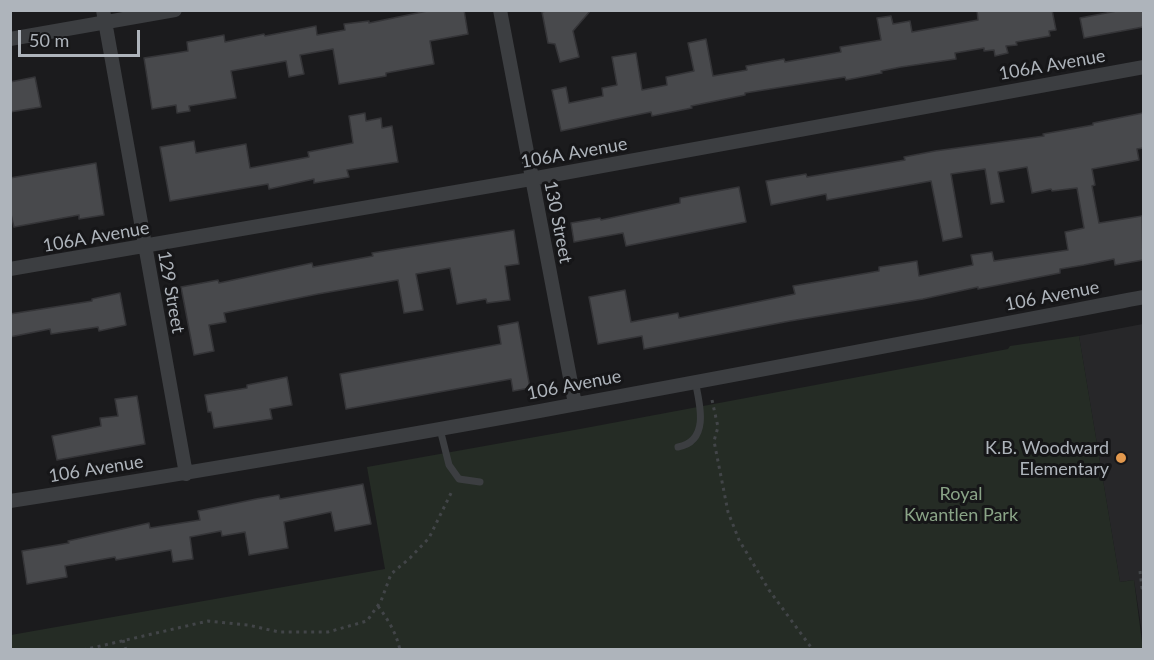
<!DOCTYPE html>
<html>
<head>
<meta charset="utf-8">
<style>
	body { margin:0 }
	#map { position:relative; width:1154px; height:660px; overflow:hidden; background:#1b1b1d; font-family:Lato,sans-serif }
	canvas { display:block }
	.frame { position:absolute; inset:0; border:12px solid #aeb4bb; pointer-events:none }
	.scale { position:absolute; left:18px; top:30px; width:122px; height:27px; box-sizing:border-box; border:3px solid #aeb4bb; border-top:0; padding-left:8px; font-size:18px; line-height:21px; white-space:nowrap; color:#aeb4bb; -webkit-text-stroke:4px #161618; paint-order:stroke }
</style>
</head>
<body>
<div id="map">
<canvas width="1154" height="660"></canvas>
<div class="frame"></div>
<div class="scale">50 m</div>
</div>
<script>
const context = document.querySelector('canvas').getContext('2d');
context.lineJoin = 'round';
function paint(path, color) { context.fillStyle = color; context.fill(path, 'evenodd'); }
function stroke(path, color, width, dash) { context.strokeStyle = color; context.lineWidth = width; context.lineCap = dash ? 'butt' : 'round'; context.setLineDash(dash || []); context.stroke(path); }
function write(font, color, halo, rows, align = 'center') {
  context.font = font + ' Lato,sans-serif'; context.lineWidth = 6; context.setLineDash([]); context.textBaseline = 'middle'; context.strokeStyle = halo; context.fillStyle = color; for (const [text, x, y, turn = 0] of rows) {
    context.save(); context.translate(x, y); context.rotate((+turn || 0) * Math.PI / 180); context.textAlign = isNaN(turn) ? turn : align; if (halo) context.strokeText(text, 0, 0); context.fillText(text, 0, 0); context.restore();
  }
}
paint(new Path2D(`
	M 1143,324 L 1143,639 L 1134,580 L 1120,582 L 1079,336 Z`), '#272729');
paint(new Path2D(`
	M 1079,336 L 1120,582 L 1134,580 L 1143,650 L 11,650 L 11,635 L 385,569 L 367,467 L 580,429 L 1008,349 L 1010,346 Z`), '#252c25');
const building = new Path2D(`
	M 432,10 L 464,10 L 468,34 L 430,41 L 434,64 L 386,73 L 386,76 L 339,84 L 333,49 L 300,55 L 304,74 L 289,77 L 286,61 L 231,71 L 236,98 L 189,106 L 190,111 L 177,113 L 176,105 L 152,109 L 144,58 L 188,51 L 187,42 L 224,35 L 225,42 L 264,34 L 265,36 L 316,26 L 317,35 L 345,30 L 344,24 L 369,21 L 369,23 Z
	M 550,10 L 591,10 L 573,31 L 579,57 L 560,62 L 555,44 L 548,43 L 542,12 Z
	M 977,10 L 1052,10 L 1056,30 L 1049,31 L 1050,36 L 1016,42 L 1017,45 L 1006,46 L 1008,53 L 995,56 L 994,50 L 984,51 L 984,48 L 955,53 L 956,59 L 901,67 L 881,71 L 882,73 L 846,80 L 845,77 L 745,93 L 745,95 L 691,106 L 692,108 L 652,116 L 651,112 L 622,118 L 561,131 L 552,90 L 566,87 L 569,103 L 603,96 L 602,88 L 617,85 L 612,57 L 636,53 L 642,90 L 667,85 L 666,77 L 694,71 L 688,43 L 706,39 L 713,76 L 747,70 L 746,66 L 784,59 L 785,62 L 841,52 L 840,47 L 881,40 L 877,18 L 891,16 L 893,24 L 910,21 L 912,32 L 978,20 Z
	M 1122,10 L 1143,10 L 1143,27 L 1084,38 L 1080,18 Z
	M 35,77 L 41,107 L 10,112 L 10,82 Z
	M 365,113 L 366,121 L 381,118 L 382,128 L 392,126 L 398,162 L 347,170 L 349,177 L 314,183 L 314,179 L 269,189 L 268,184 L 170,201 L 160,147 L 194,141 L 196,153 L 246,144 L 250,168 L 309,157 L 308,152 L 353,143 L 349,116 Z
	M 1143,113 L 1143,148 L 1137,149 L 1139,160 L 1092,169 L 1095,185 L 1092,186 L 1099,223 L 1142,216 L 1143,260 L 1115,265 L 1114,259 L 1084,265 L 1060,269 L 1060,273 L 978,289 L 978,287 L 923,299 L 790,321 L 644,349 L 642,336 L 598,344 L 589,297 L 625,290 L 631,322 L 678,313 L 679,318 L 795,294 L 793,286 L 879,271 L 879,267 L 917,261 L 919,276 L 973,265 L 971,255 L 992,252 L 994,261 L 1068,250 L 1065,232 L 1084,228 L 1077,188 L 1052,191 L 1051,189 L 1032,193 L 1027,167 L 998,172 L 1004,202 L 991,204 L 985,169 L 951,174 L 962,237 L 943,241 L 931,181 L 827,200 L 826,194 L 771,205 L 766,181 L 806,174 L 807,177 L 905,160 L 904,157 L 935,151 L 1044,136 L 1043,134 L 1093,125 L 1093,123 Z
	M 96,163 L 104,215 L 79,219 L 79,215 L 14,227 L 10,210 L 10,178 Z
	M 739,187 L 746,222 L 626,246 L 623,233 L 574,242 L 571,223 L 600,218 L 601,220 L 680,203 L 680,198 Z
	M 514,230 L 519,264 L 505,266 L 510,300 L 487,303 L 486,299 L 457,304 L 450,268 L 416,274 L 423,310 L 404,313 L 398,280 L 318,294 L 224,313 L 226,322 L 209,325 L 214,351 L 194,355 L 181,287 L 218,280 L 219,283 L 312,263 L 313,267 L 373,256 L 372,253 Z
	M 120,293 L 126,325 L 99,331 L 98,327 L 51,334 L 50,329 L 10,337 L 10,314 L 92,301 L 92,299 Z
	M 518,322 L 530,388 L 513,391 L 511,379 L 346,409 L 340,374 L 501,344 L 498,326 Z
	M 287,377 L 292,405 L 270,409 L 272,419 L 214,428 L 211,412 L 208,412 L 205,395 L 247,388 L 247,385 Z
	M 137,396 L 145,444 L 57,460 L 52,436 L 101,426 L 100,418 L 118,416 L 115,399 Z
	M 363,484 L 371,524 L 335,531 L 331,512 L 284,522 L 288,548 L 249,555 L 245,532 L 222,536 L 221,531 L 190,537 L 193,559 L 173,562 L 171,550 L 116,560 L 115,557 L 65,566 L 67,577 L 27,584 L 22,551 L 69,543 L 68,541 L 149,523 L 150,528 L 200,520 L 198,511 L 256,499 L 279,495 L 280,499 Z`);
paint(building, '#48494c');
stroke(building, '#353538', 1.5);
stroke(new Path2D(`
	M 712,400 L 718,427 L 714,441 L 728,512 L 739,540 L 769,590 L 813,650
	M 1140,571 L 1142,588 L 1144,588
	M 378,606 C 388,620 396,632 400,650
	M 123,640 L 126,650
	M 83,650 L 208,621 L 248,625 L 279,632 L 328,632 L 367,621 L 381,601 L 391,574 L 410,558 L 429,538 L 453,489`), '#424548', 3, [3, 4.5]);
stroke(new Path2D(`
	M 440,429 L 449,465 L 459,479 L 480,482
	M 678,447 C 710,441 700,404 695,381`), '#3c3e41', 7);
stroke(new Path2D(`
	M 103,10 L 186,474
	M 500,10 L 575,404
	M 10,39 L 175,10
	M 10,269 L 531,179 L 1144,67
	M 10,501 C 390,442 767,369 1144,297`), '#3c3e41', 14);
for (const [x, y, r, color] of [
	[1121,458,6,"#e2984d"]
]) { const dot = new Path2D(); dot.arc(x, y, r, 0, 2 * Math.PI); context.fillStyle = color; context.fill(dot); stroke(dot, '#161618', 2); }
write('18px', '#aeb4bb', '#161618', [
	["106A Avenue",1052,65,-10],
	["106A Avenue",574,153,-10],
	["130 Street",558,222,79],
	["106A Avenue",96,237,-10],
	["129 Street",171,292,80],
	["106 Avenue",1052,296,-11],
	["106 Avenue",574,385,-11],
	["106 Avenue",96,469,-9]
]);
write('18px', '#aeb4bb', '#161618', [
	["K.B. Woodward",1109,448],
	["Elementary",1109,469]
], 'right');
write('18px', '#8aa487', '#161618', [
	["Royal",961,494],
	["Kwantlen Park",961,515]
]);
</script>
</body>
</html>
